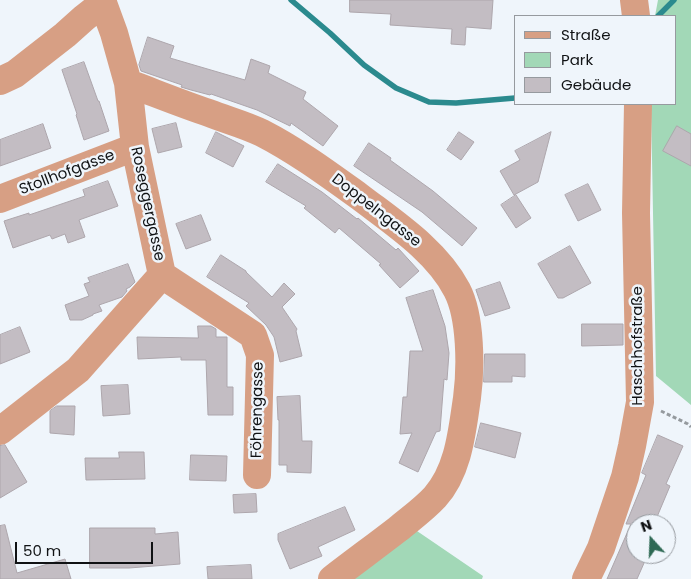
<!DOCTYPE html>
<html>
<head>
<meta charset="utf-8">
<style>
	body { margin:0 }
	#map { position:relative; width:691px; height:579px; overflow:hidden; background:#eff5fb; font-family:Poppins,sans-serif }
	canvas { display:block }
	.legend { position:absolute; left:514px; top:15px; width:162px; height:90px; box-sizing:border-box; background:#eff5fb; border:1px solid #969a9f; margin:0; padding:6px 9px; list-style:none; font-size:15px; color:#101214 }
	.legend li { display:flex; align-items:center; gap:10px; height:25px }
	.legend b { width:25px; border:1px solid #969a9f }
	.north { position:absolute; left:626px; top:514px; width:50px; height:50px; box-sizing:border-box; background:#eff5fb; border:1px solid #969a9f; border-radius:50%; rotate:340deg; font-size:14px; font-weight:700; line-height:20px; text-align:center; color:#101214 }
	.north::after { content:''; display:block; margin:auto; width:18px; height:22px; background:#2e6954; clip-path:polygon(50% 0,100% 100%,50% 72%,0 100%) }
	.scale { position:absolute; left:15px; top:542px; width:138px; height:22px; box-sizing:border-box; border:2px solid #101214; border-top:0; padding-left:6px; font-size:15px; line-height:18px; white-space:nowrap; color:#101214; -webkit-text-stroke:4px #eff5fb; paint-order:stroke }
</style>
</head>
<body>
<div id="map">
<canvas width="691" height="579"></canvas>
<ul class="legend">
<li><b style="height:6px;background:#d79f84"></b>Straße</li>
<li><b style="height:14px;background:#a2d8b7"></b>Park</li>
<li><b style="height:14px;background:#c3bdc3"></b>Gebäude</li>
</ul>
<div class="north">N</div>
<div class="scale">50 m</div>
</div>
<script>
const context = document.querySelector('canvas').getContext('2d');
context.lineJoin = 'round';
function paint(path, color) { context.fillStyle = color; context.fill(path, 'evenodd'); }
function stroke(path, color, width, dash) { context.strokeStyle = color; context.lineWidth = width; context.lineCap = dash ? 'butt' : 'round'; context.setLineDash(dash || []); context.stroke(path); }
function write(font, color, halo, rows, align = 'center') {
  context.font = font + ' Poppins,sans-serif'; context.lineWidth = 5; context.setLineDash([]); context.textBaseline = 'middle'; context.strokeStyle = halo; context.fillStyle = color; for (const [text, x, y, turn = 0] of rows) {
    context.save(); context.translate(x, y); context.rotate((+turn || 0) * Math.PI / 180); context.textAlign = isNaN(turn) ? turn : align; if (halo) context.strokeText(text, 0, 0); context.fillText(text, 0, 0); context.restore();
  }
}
paint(new Path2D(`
	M 658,0 L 691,0 L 691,405 L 656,376 L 651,104 L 675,104 L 675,16 L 655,16 Z
	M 417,531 L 483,576 L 482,579 L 354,579 Z`), '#a2d8b7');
stroke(new Path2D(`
	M 291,0 L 330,33 L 364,65 L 396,88 L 429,102 L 456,103 L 515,98
	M 658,16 L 674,0`), '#2b8a8e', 5.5);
const building = new Path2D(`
	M 350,0 L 493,0 L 491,29 L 466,27 L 465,45 L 451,44 L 452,29 L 390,25 L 391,14 L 350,12 Z
	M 148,37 L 174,46 L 170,58 L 245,80 L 251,59 L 270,66 L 268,73 L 306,92 L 303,99 L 338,126 L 323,146 L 291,123 L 290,126 L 257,110 L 211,94 L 210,95 L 191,90 L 181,87 L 182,85 L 141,71 L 139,65 Z
	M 84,62 L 98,101 L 99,101 L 109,131 L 84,140 L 76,115 L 77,114 L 62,70 Z
	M 176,123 L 182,147 L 158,153 L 152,129 Z
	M 43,124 L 51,148 L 0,166 L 0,140 Z
	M 677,126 L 691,134 L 691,166 L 663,151 Z
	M 216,132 L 244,146 L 233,167 L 206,153 Z
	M 459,132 L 474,142 L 461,160 L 447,150 Z
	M 551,132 L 538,182 L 514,195 L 500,171 L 520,160 L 515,151 Z
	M 369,143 L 391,158 L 390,160 L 433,191 L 477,228 L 462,246 L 422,212 L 354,166 Z
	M 278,164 L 322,192 L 357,219 L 358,218 L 396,250 L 398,248 L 419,271 L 400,288 L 379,265 L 381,264 L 339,228 L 335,233 L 304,208 L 306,206 L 266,182 Z
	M 108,181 L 118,206 L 79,220 L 85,237 L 68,243 L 65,234 L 52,239 L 50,235 L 13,248 L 4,221 L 29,213 L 29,215 L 85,196 L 83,190 Z
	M 588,184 L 601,210 L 578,221 L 565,195 Z
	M 516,195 L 531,218 L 516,228 L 501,205 Z
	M 201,215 L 211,240 L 186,249 L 176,224 Z
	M 570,246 L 591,283 L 563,298 L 558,298 L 538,264 Z
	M 221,255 L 246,271 L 246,272 L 272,297 L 284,283 L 295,294 L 282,307 L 297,329 L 296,331 L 302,356 L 280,362 L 274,337 L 266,325 L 246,306 L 249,303 L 207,277 Z
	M 128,264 L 135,282 L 130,287 L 126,289 L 127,291 L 122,297 L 99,305 L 102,311 L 93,314 L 93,315 L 82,320 L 70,320 L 65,305 L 89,296 L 84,284 L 90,282 L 88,278 Z
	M 500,282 L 510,308 L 485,316 L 476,290 Z
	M 433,290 L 445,326 L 449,353 L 447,380 L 444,379 L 440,431 L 436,432 L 418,472 L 399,463 L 412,433 L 400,434 L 403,397 L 407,397 L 410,351 L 423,351 L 406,298 Z
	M 582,324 L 623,324 L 623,345 L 582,346 Z
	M 198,326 L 211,326 L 216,329 L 216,337 L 227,337 L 227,387 L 233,387 L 233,415 L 208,415 L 206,360 L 181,360 L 181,357 L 138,359 L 137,337 L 198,338 Z
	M 20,327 L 30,352 L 0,364 L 0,335 Z
	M 485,354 L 525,354 L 525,377 L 512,376 L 512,382 L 484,382 Z
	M 128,385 L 130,414 L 103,416 L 101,386 Z
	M 300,396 L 302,441 L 312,441 L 311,473 L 287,472 L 287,465 L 279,465 L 279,420 L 278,420 L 277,397 Z
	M 57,406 L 75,406 L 74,435 L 50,433 L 50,411 Z
	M 481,423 L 521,433 L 515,458 L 475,447 Z
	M 658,435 L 683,446 L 666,484 L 670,486 L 654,524 L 636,524 L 636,554 L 648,554 L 637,579 L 607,579 L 631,524 L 626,524 L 646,475 L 642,473 Z
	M 5,445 L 27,482 L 0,498 L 0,446 Z
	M 119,452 L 144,452 L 145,479 L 86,480 L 85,458 L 119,458 Z
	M 191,455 L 227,456 L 226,481 L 190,480 Z
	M 256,494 L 257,512 L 234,513 L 233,495 Z
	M 345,507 L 355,530 L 318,547 L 322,556 L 290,569 L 278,540 L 278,534 Z
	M 5,525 L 17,573 L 65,559 L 71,579 L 0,579 L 0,526 Z
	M 90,528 L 155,528 L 155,534 L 178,532 L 180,564 L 129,568 L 90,568 Z
	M 251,565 L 252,579 L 208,579 L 207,567 Z`);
paint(building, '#c3bdc3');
stroke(building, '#ada6ac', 1);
stroke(new Path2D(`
	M 661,411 L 688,424 L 691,427`), '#959a9e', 3, [4, 2.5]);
stroke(new Path2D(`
	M 634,0 L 636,16
	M 0,81 L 15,74 L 65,35 L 84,18 L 103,3
	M 128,83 C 155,93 182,104 209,113 C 227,120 246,125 262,133 C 297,151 328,174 360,197 C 394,223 437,251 457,290 C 471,317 471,368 467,398 C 462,431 459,470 435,497 C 424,509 410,519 398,529 C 376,546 354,562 332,579
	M 0,199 L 135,147
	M 162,275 L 253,335 L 260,355 L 257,475
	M 0,431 L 78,370 L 162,275 L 135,147 L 128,83 L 114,33 L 103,3 L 103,0
	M 586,579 L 601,548 L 625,477 L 632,446 L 640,402 L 636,213 L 638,104`), '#d79f84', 28);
write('15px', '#101214', '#eff5fb', [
	["Stollhofgasse",67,173,-21],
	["Roseggergasse",147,204,78],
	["Doppelngasse",376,211,38],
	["Haschhofstraße",638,346,-90],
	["Föhrengasse",258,410,-89]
]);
</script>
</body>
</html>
